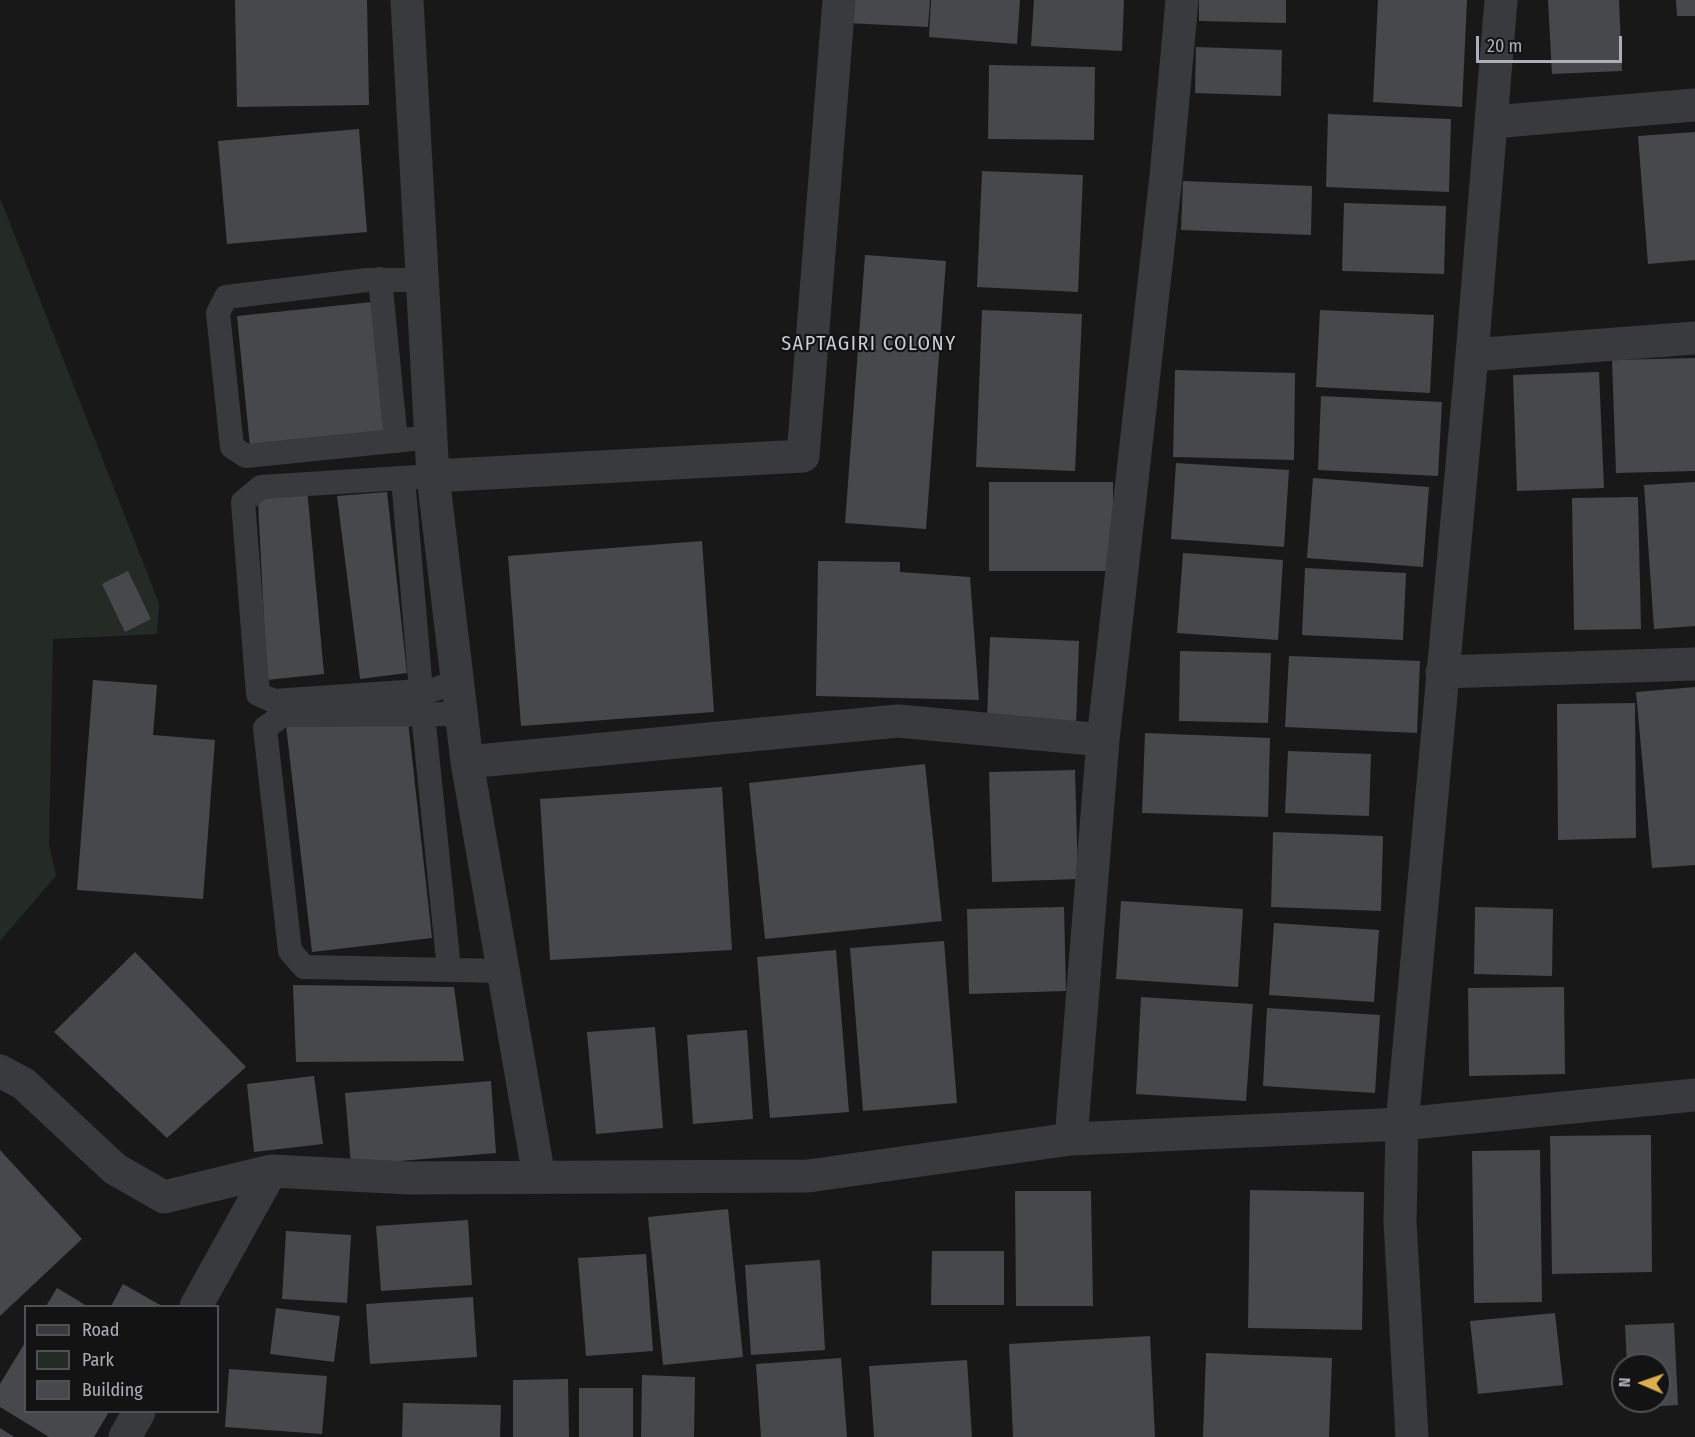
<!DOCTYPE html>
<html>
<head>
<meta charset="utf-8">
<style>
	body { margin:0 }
	#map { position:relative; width:1695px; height:1437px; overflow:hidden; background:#181819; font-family:"Fira Sans Condensed",sans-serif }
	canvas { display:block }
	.legend { position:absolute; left:24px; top:1305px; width:195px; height:108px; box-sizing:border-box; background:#131314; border:2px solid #505156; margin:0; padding:8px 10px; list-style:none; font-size:18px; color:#acafb8 }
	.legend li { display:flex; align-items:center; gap:12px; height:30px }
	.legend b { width:30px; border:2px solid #505156 }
	.north { position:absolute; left:1611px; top:1353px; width:60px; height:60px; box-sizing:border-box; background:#131314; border:2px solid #505156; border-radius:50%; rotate:272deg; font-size:16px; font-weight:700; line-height:24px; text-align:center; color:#acafb8 }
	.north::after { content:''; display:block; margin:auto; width:21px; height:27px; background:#dbae4e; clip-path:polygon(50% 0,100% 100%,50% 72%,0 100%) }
	.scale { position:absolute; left:1476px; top:36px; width:146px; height:27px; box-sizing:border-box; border:3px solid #acafb8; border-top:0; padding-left:8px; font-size:18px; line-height:21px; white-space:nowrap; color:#acafb8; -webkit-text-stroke:4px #131314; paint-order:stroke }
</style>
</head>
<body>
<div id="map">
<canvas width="1695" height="1437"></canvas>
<ul class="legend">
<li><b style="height:8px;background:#393a3e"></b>Road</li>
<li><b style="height:16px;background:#242b25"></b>Park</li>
<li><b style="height:16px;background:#47484c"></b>Building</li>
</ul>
<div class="north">N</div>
<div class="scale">20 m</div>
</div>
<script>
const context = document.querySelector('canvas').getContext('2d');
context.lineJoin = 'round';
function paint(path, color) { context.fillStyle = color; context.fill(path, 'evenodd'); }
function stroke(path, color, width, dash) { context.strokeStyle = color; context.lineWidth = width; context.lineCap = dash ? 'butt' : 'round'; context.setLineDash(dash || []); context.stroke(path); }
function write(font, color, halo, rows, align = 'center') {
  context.font = font + ' "Fira Sans Condensed",sans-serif'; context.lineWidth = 4.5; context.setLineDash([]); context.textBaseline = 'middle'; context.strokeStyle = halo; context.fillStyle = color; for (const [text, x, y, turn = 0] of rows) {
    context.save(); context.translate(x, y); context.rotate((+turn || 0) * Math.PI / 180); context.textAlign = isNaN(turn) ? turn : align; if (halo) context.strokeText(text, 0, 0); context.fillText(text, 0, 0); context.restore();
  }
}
paint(new Path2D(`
	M 0,198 L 159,603 L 157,634 L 53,639 L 49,845 L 56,876 L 0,941 Z`), '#242b25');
paint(new Path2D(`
	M 235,0 L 367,0 L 369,105 L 237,107 Z
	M 847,0 L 930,0 L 928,27 L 846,23 Z
	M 931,0 L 1020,0 L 1017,44 L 929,37 Z
	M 1034,0 L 1124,0 L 1122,51 L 1031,46 Z
	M 1199,0 L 1286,0 L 1286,23 L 1199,21 Z
	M 1378,0 L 1467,0 L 1462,107 L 1373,102 Z
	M 1548,0 L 1619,0 L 1622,71 L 1552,74 Z
	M 1676,0 L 1695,0 L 1695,16 L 1677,16 Z
	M 1196,47 L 1282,50 L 1281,96 L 1195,93 Z
	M 989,65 L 1095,67 L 1094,140 L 988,139 Z
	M 1328,114 L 1451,119 L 1449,192 L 1326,187 Z
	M 359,129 L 367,232 L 227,244 L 218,141 Z
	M 1695,132 L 1695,260 L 1648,264 L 1638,136 Z
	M 982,171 L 1083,175 L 1078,292 L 977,287 Z
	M 1183,181 L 1312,186 L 1311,235 L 1181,230 Z
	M 1344,203 L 1446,206 L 1444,274 L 1342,271 Z
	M 865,255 L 946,261 L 926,529 L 845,523 Z
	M 372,302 L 385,433 L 250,447 L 237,316 Z
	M 982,310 L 1082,314 L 1075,471 L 976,467 Z
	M 1320,310 L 1434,315 L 1430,393 L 1316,387 Z
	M 1695,358 L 1695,471 L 1616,473 L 1612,360 Z
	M 1175,370 L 1295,373 L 1294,460 L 1173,457 Z
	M 1599,372 L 1604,488 L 1517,491 L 1513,375 Z
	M 1321,396 L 1442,402 L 1438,476 L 1318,470 Z
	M 1176,463 L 1289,470 L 1284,547 L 1171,539 Z
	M 1313,478 L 1429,487 L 1423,567 L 1307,558 Z
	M 989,482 L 1113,482 L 1113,571 L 989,571 Z
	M 1695,482 L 1695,626 L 1654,629 L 1644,485 Z
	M 307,488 L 324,674 L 267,680 L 258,501 Z
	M 387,492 L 407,673 L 360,679 L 337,496 Z
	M 1638,497 L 1641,629 L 1574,630 L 1572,498 Z
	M 702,541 L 714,712 L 521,726 L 508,556 Z
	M 1183,553 L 1283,560 L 1278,640 L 1177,633 Z
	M 818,561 L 900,562 L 900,572 L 970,577 L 979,700 L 816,696 Z
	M 1305,568 L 1406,573 L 1403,640 L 1302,635 Z
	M 128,571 L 151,619 L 125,632 L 102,584 Z
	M 990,637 L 1079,641 L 1076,726 L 987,722 Z
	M 1180,651 L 1271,653 L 1268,723 L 1179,721 Z
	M 1289,656 L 1420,661 L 1417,733 L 1285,727 Z
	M 93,680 L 157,685 L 153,735 L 215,740 L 203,899 L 77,890 Z
	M 1695,687 L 1695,865 L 1652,868 L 1636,692 Z
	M 1635,703 L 1636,838 L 1558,840 L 1557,704 Z
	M 408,721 L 432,938 L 312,952 L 286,725 Z
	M 1145,733 L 1270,738 L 1268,817 L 1142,813 Z
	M 1288,751 L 1371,754 L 1369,816 L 1285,813 Z
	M 925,764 L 942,921 L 765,939 L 749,783 Z
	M 1075,770 L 1078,879 L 992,882 L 989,772 Z
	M 722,787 L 732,950 L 550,960 L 540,799 Z
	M 1273,832 L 1383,836 L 1381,911 L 1271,907 Z
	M 1121,901 L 1243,909 L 1238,987 L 1116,979 Z
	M 1064,907 L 1066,991 L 969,994 L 967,909 Z
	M 1475,907 L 1553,909 L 1552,976 L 1474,974 Z
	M 1274,923 L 1379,930 L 1374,1002 L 1269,995 Z
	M 944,941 L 957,1103 L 863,1111 L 850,948 Z
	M 836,950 L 849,1112 L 770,1118 L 757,957 Z
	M 135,952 L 246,1067 L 167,1138 L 54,1032 Z
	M 293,985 L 454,987 L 464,1061 L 296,1062 Z
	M 1564,987 L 1565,1074 L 1469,1076 L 1468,988 Z
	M 1141,997 L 1253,1004 L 1246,1101 L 1136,1094 Z
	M 1267,1008 L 1380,1015 L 1375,1093 L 1263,1086 Z
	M 655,1027 L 663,1128 L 596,1134 L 587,1032 Z
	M 747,1030 L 753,1119 L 693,1124 L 687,1035 Z
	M 314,1076 L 323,1144 L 254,1152 L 247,1084 Z
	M 491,1081 L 496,1153 L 351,1165 L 345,1093 Z
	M 1651,1135 L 1652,1272 L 1552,1274 L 1550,1136 Z
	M 0,1150 L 82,1239 L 0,1316 Z
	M 1540,1150 L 1542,1302 L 1474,1303 L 1472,1151 Z
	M 1250,1190 L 1364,1192 L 1362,1330 L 1248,1328 Z
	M 1015,1191 L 1091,1191 L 1093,1306 L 1016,1306 Z
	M 728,1209 L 743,1357 L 663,1365 L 648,1217 Z
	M 468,1220 L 472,1285 L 381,1291 L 376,1226 Z
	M 286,1231 L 351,1235 L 347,1303 L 282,1299 Z
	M 932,1251 L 1004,1251 L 1004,1305 L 931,1305 Z
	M 646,1254 L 653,1351 L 586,1356 L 578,1258 Z
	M 820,1260 L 825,1350 L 751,1355 L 745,1265 Z
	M 123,1284 L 162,1306 L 111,1306 Z
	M 57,1288 L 87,1306 L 46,1306 Z
	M 473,1297 L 477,1357 L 370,1364 L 366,1304 Z
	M 276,1308 L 340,1316 L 334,1362 L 270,1354 Z
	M 1555,1313 L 1563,1385 L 1478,1394 L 1470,1321 Z
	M 1674,1323 L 1678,1405 L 1629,1408 L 1629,1401 L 1659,1401 L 1659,1365 L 1627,1365 L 1625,1325 Z
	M 1150,1336 L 1155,1437 L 1013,1437 L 1009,1344 Z
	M 26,1341 L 26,1412 L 109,1412 L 94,1437 L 49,1437 L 0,1407 L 0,1384 Z
	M 1206,1353 L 1332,1358 L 1329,1437 L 1203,1437 Z
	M 841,1358 L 847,1437 L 761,1437 L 756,1364 Z
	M 967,1360 L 972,1437 L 874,1437 L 869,1366 Z
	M 229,1369 L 327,1376 L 322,1434 L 225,1427 Z
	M 642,1375 L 695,1377 L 694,1437 L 641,1437 Z
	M 568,1379 L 569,1437 L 513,1437 L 513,1380 Z
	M 579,1388 L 633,1388 L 633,1437 L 579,1437 Z
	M 403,1403 L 501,1405 L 500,1437 L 402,1437 Z
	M 0,1428 L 14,1437 L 0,1437 Z`), '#47484c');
stroke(new Path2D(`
	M 380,279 L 396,441
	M 422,280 L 367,280 L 226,297 L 218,313 L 232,447 L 246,456 L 432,437
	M 433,476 L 261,487 L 243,502 L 258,694 L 274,701 L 433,690 L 458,681
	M 403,478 L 421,691
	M 423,714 L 449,969
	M 462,714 L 283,715 L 265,728 L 290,951 L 304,967 L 504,971`), '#393a3e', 24);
stroke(new Path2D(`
	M 407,0 L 433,476 L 467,762 L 539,1177
	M 1492,122 L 1695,105
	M 1472,355 L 1695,338
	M 433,476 L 803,456 L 839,0
	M 1442,672 L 1695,664
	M 467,762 L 898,721 L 1103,740
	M 0,1071 L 24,1084 L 115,1169 L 164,1197 L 271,1171 L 409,1178 L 808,1176 L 1071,1139 L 1402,1124 L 1695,1095
	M 1071,1139 L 1103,740 L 1166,176 L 1182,0
	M 196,1306 L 271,1171
	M 125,1437 L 139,1412
	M 1412,1437 L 1400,1222 L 1402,1124 L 1472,355 L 1501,0`), '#393a3e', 33);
context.letterSpacing = '1.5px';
write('20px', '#ccced4', '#131314', [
	["SAPTAGIRI COLONY",869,344]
]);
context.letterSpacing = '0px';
</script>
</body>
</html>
